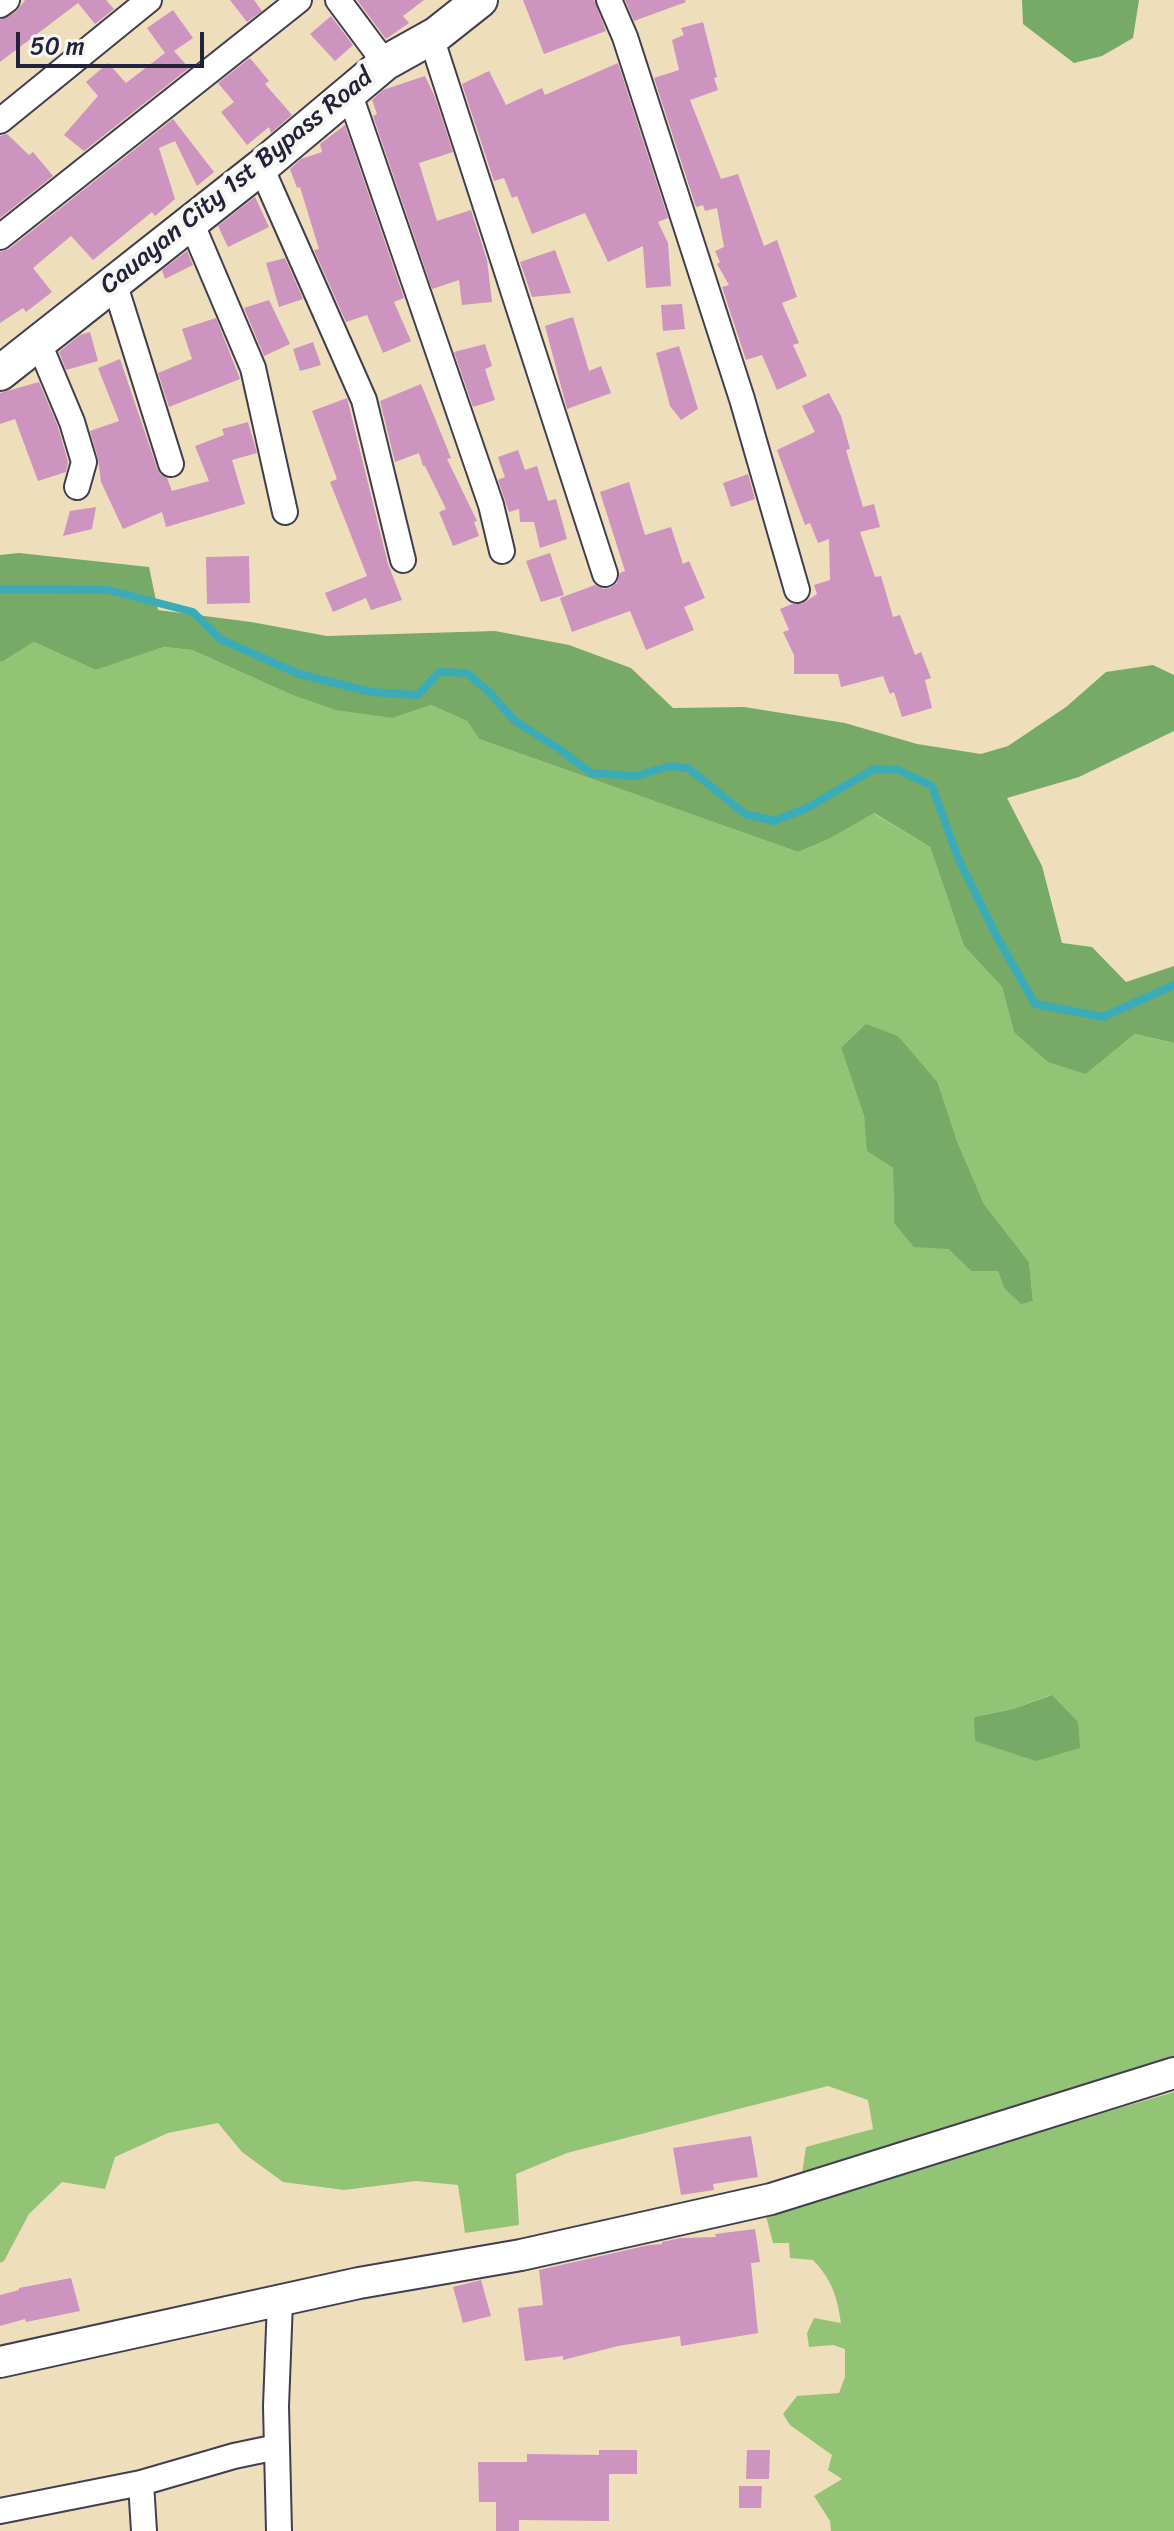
<!DOCTYPE html>
<html>
<head>
<meta charset="utf-8">
<style>
	body { margin:0 }
	#map { position:relative; width:1174px; height:2531px; overflow:hidden; background:#eedebc; font-family:Sriracha,sans-serif }
	canvas { display:block }
	.scale { position:absolute; left:16px; top:32px; width:188px; height:36px; box-sizing:border-box; border:4px solid #22223b; border-top:0; padding-left:10px; font-size:24px; line-height:28px; white-space:nowrap; color:#22223b; -webkit-text-stroke:6px #f6f6f2; paint-order:stroke }
</style>
</head>
<body>
<div id="map">
<canvas width="1174" height="2531"></canvas>
<div class="scale">50 m</div>
</div>
<script>
const context = document.querySelector('canvas').getContext('2d');
context.lineJoin = 'round';
function paint(path, color) { context.fillStyle = color; context.fill(path, 'evenodd'); }
function stroke(path, color, width, dash) { context.strokeStyle = color; context.lineWidth = width; context.lineCap = dash ? 'butt' : 'round'; context.setLineDash(dash || []); context.stroke(path); }
function write(font, color, halo, rows, align = 'center') {
  context.font = font + ' Sriracha,sans-serif'; context.lineWidth = 8; context.setLineDash([]); context.textBaseline = 'middle'; context.strokeStyle = halo; context.fillStyle = color; for (const [text, x, y, turn = 0] of rows) {
    context.save(); context.translate(x, y); context.rotate((+turn || 0) * Math.PI / 180); context.textAlign = isNaN(turn) ? turn : align; if (halo) context.strokeText(text, 0, 0); context.fillText(text, 0, 0); context.restore();
  }
}
paint(new Path2D(`
	M 34,642 L 96,670 L 164,647 L 192,650 L 290,694 L 393,718 L 431,705 L 467,721 L 479,739 L 798,852 L 829,839 L 873,813 L 930,847 L 964,946 L 1002,987 L 1014,1032 L 1086,1074 L 1135,1034 L 1174,1043 L 1174,2064 L 802,2174 L 806,2147 L 873,2129 L 868,2100 L 828,2086 L 567,2153 L 516,2174 L 519,2225 L 465,2233 L 458,2185 L 416,2181 L 344,2190 L 283,2182 L 242,2152 L 218,2123 L 168,2133 L 115,2157 L 105,2189 L 62,2182 L 29,2214 L 4,2261 L 0,2263 L 0,661 L 2,662 ZM 841,1048 L 938,1083 L 957,1141 L 984,1204 L 1029,1262 L 1033,1301 L 1021,1303 L 1004,1288 L 998,1271 L 971,1271 L 948,1249 L 894,1223 L 893,1168 L 868,1151 L 864,1116 ZM 1051,1695 L 1036,1761 L 974,1717 L 1013,1709 Z
	M 1174,2092 L 1174,2531 L 831,2531 L 830,2521 L 814,2496 L 842,2479 L 828,2470 L 832,2455 L 790,2425 L 783,2414 L 797,2396 L 839,2393 L 845,2377 L 845,2349 L 833,2345 L 809,2347 L 807,2333 L 814,2318 L 841,2323 C 837,2296 832,2280 813,2260 L 790,2258 L 789,2243 L 773,2243 L 766,2216 L 1035,2133 Z`), '#93c475');
paint(new Path2D(`
	M 1022,0 L 1139,0 L 1133,38 L 1102,56 L 1074,63 L 1023,24 Z
	M 19,553 L 149,567 L 158,610 L 251,622 L 327,636 L 495,631 L 569,645 L 631,668 L 673,708 L 744,707 L 845,723 L 917,744 L 981,754 L 1008,746 L 1066,707 L 1106,672 L 1153,665 L 1174,675 L 1174,731 L 1079,777 L 1007,798 L 1042,866 L 1062,943 L 1092,947 L 1126,982 L 1174,966 L 1174,1043 L 1135,1034 L 1086,1074 L 1048,1062 L 1014,1032 L 1002,987 L 964,946 L 930,847 L 874,813 L 829,839 L 798,852 L 479,739 L 467,721 L 431,705 L 393,718 L 336,710 L 290,694 L 192,650 L 164,647 L 96,670 L 34,642 L 2,662 L 0,661 L 0,555 Z
	M 866,1024 L 898,1036 L 938,1083 L 957,1141 L 984,1204 L 1029,1262 L 1033,1301 L 1021,1304 L 1004,1288 L 998,1271 L 971,1271 L 948,1249 L 914,1247 L 894,1223 L 893,1168 L 867,1151 L 864,1116 L 841,1048 Z
	M 1052,1695 L 1078,1722 L 1080,1748 L 1036,1761 L 975,1741 L 974,1717 L 1013,1709 Z`), '#76aa66');
stroke(new Path2D(`
	M 0,589 L 108,590 L 193,612 L 220,639 L 299,674 L 371,692 L 418,695 L 439,672 L 467,673 L 489,692 L 515,721 L 559,749 L 591,773 L 636,776 L 670,766 L 688,768 L 745,814 L 774,821 L 807,808 L 874,769 L 898,770 L 932,786 L 958,858 L 998,939 L 1035,1004 L 1103,1017 L 1174,985`), '#3bacb7', 8);
paint(new Path2D(`
	M 25,0 L 106,0 L 114,9 L 95,24 L 78,3 L 0,62 L 0,20 L 16,12 Z
	M 230,0 L 254,0 L 262,11 L 247,22 Z
	M 357,0 L 424,0 L 403,16 L 409,23 L 386,39 Z
	M 523,0 L 594,0 L 606,31 L 544,54 Z
	M 625,0 L 685,0 L 686,2 L 634,21 Z
	M 173,10 L 193,38 L 174,51 L 189,68 L 84,151 L 64,135 L 98,96 L 86,82 L 108,63 L 126,83 L 165,53 L 147,28 Z
	M 331,16 L 353,45 L 335,61 L 310,34 Z
	M 703,22 L 717,77 L 714,78 L 718,90 L 690,100 L 721,179 L 738,174 L 764,246 L 777,240 L 797,297 L 782,303 L 799,343 L 793,345 L 807,376 L 777,390 L 762,355 L 746,360 L 722,287 L 729,285 L 717,264 L 720,262 L 715,251 L 724,247 L 717,208 L 705,211 L 703,205 L 696,207 L 654,78 L 679,70 L 672,40 L 684,35 L 681,28 Z
	M 250,58 L 269,81 L 265,84 L 292,115 L 271,133 L 269,127 L 247,145 L 221,112 L 234,102 L 218,83 Z
	M 618,63 L 668,218 L 658,222 L 668,243 L 671,286 L 646,288 L 643,246 L 608,262 L 585,213 L 532,234 L 517,196 L 512,198 L 504,178 L 494,181 L 462,84 L 489,71 L 506,105 L 542,88 L 545,95 Z
	M 425,76 L 435,97 L 453,152 L 419,163 L 437,221 L 471,210 L 487,260 L 492,302 L 462,305 L 459,280 L 432,289 L 373,116 L 377,114 L 372,100 L 383,90 Z
	M 173,119 L 214,172 L 197,186 L 175,141 L 159,148 L 175,199 L 155,216 L 152,212 L 93,260 L 71,236 L 33,268 L 52,292 L 26,312 L 23,308 L 0,323 L 0,252 L 9,249 Z
	M 345,125 L 404,298 L 394,302 L 411,341 L 383,353 L 367,315 L 346,322 L 314,250 L 319,249 L 300,187 L 297,188 L 290,169 L 301,159 L 322,152 L 320,144 Z
	M 7,134 L 29,155 L 33,152 L 53,176 L 0,218 L 0,136 Z
	M 255,197 L 269,227 L 228,247 L 218,226 Z
	M 555,250 L 571,293 L 532,297 L 520,262 Z
	M 187,251 L 193,265 L 165,279 L 162,270 Z
	M 285,258 L 303,299 L 279,307 L 266,263 Z
	M 269,300 L 290,344 L 264,356 L 244,308 Z
	M 682,304 L 685,329 L 663,331 L 661,305 Z
	M 573,317 L 589,371 L 601,366 L 611,393 L 567,409 L 545,326 Z
	M 216,318 L 240,379 L 169,407 L 158,373 L 192,359 L 182,329 Z
	M 90,332 L 98,361 L 66,370 L 59,352 L 80,335 Z
	M 313,342 L 321,365 L 300,371 L 293,349 Z
	M 485,344 L 492,366 L 485,369 L 495,400 L 473,407 L 454,352 Z
	M 679,346 L 698,409 L 681,420 L 670,406 L 656,353 Z
	M 120,359 L 157,468 L 160,474 L 167,478 L 172,491 L 209,481 L 195,446 L 224,435 L 222,429 L 248,422 L 257,453 L 232,460 L 245,504 L 166,527 L 162,512 L 123,529 L 101,482 L 98,458 L 90,431 L 119,421 L 98,368 Z
	M 39,382 L 58,427 L 68,462 L 66,472 L 38,481 L 15,419 L 0,424 L 0,393 Z
	M 421,384 L 451,458 L 447,459 L 477,521 L 474,522 L 479,536 L 453,546 L 439,512 L 446,509 L 425,466 L 423,466 L 419,453 L 395,462 L 380,401 Z
	M 829,393 L 841,416 L 850,449 L 846,450 L 863,507 L 874,504 L 880,527 L 860,532 L 875,577 L 881,576 L 893,617 L 900,615 L 915,655 L 921,652 L 931,678 L 925,680 L 932,708 L 902,717 L 894,692 L 890,694 L 883,676 L 841,687 L 838,674 L 794,674 L 794,655 L 783,632 L 789,630 L 780,609 L 792,604 L 802,604 L 817,594 L 814,585 L 830,580 L 829,539 L 818,543 L 810,523 L 805,525 L 777,450 L 815,432 L 802,406 Z
	M 347,398 L 388,564 L 402,600 L 371,610 L 366,598 L 333,612 L 325,593 L 367,576 L 330,482 L 337,479 L 312,411 Z
	M 518,450 L 525,470 L 537,466 L 548,501 L 556,499 L 567,539 L 540,548 L 534,522 L 520,522 L 519,509 L 509,512 L 498,480 L 505,477 L 498,457 Z
	M 748,474 L 755,499 L 731,507 L 723,483 Z
	M 629,482 L 645,535 L 671,527 L 683,564 L 689,561 L 705,598 L 684,607 L 694,630 L 646,650 L 630,611 L 572,632 L 560,598 L 595,585 L 603,589 L 610,588 L 617,583 L 620,573 L 625,571 L 600,492 Z
	M 96,507 L 92,529 L 63,536 L 70,511 Z
	M 550,553 L 564,595 L 541,602 L 526,561 Z
	M 249,556 L 250,603 L 207,604 L 206,557 Z
	M 751,2136 L 758,2177 L 713,2184 L 714,2190 L 681,2195 L 673,2148 Z
	M 755,2229 L 760,2262 L 751,2263 L 758,2333 L 681,2346 L 680,2336 L 618,2346 L 563,2360 L 563,2356 L 525,2361 L 518,2308 L 543,2305 L 539,2270 L 649,2245 L 662,2244 L 662,2242 L 681,2238 L 716,2237 L 715,2234 Z
	M 71,2278 L 80,2311 L 26,2322 L 25,2319 L 0,2326 L 0,2295 L 19,2290 L 19,2288 Z
	M 481,2280 L 491,2316 L 463,2323 L 453,2287 Z
	M 599,2450 L 637,2450 L 637,2474 L 609,2474 L 609,2521 L 519,2520 L 519,2531 L 496,2531 L 496,2502 L 479,2502 L 478,2462 L 527,2462 L 527,2454 L 599,2455 Z
	M 747,2450 L 770,2450 L 769,2479 L 746,2479 Z
	M 739,2486 L 762,2486 L 761,2508 L 739,2508 Z`), '#cc94bf');
const minor = new Path2D(`
	M 338,0 L 385,63
	M 609,0 L 625,37 L 742,399 L 797,590
	M 0,5 L 7,0
	M 431,37 L 605,574
	M 349,92 L 491,505 L 502,551
	M 0,121 L 149,0
	M 261,167 L 364,400 L 403,560
	M 191,222 L 253,368 L 285,512
	M 0,237 L 299,0
	M 114,282 L 171,464
	M 38,341 L 72,422 L 84,462 L 77,487
	M 141,2483 L 144,2531
	M 0,2511 L 141,2483 L 234,2456 L 277,2447
	M 279,2531 L 276,2406 L 280,2301`);
const tertiary = new Path2D(`
	M 0,2362 L 359,2283 L 521,2255 L 771,2199 L 1174,2073`);
const secondary = new Path2D(`
	M 0,373 L 261,167 L 385,63 L 437,34 L 480,0`);
stroke(minor, '#413e4e', 28);
stroke(tertiary, '#413e4e', 34);
stroke(secondary, '#413e4e', 38);
stroke(minor, '#fff', 24);
stroke(tertiary, '#fff', 30);
stroke(secondary, '#fff', 34);
write('26px', '#22223b', '#f6f6f2', [
	["Cauayan City 1st Bypass Road",237,182,-39]
]);
</script>
</body>
</html>
